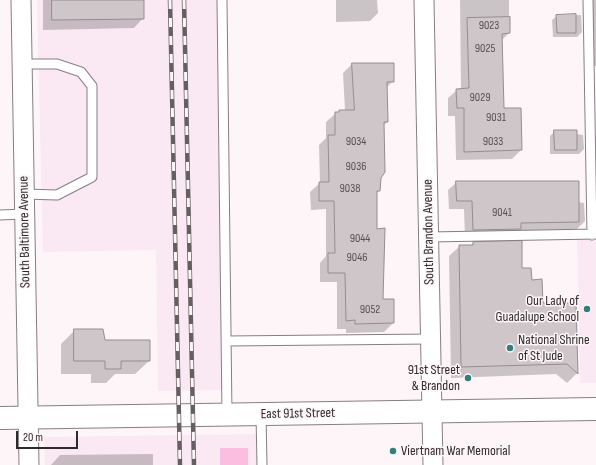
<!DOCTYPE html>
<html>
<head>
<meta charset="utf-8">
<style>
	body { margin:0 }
	#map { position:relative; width:596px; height:465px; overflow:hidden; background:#fef5f9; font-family:"Sofia Sans Condensed",sans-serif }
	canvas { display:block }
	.scale { position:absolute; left:16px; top:431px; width:62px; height:18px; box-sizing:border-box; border:2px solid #2d2a2b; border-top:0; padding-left:5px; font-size:12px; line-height:14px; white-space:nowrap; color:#2d2a2b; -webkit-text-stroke:3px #fef5f9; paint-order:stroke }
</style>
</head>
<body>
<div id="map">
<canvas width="596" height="465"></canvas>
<div class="scale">20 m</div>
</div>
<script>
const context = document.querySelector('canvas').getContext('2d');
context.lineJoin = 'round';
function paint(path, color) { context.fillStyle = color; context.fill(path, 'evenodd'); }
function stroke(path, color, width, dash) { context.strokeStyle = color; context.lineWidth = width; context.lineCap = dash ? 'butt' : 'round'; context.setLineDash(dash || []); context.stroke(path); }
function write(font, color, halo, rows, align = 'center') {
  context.font = font + ' "Sofia Sans Condensed",sans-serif'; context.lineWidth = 3; context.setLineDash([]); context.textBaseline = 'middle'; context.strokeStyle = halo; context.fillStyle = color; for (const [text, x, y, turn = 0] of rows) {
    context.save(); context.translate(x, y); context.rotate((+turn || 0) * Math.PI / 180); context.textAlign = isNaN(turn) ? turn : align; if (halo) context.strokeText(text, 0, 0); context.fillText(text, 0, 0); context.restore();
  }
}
paint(new Path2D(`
	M 37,0 L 222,0 L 227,390 L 158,391 L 156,250 L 43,252 Z
	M 596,234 L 596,383 L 580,383 L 577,235 Z
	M 261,434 L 262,465 L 45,465 L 44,437 Z`), '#fae9f2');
paint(new Path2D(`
	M 220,448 L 248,448 L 248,465 L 220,465 Z`), '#fcbee0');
paint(new Path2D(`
	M 43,0 L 143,0 L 143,18 L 134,28 L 43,30 Z
	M 336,0 L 377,0 L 378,13 L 370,21 L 336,22 Z
	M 460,0 L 509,0 L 509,33 L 501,41 L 503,109 L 521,150 L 512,159 L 456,160 L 455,116 L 448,116 L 448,98 L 457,90 L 461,90 Z
	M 587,0 L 596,0 L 596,66 L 588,66 Z
	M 581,15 L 582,32 L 577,37 L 553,37 L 552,20 L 557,16 Z
	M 352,64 L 393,81 L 386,88 L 387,122 L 383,126 L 379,191 L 376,193 L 376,230 L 382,300 L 393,323 L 384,332 L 346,333 L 346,329 L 337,329 L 337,282 L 320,282 L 320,263 L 326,256 L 326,209 L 311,210 L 310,192 L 320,183 L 319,145 L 326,138 L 326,122 L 336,113 L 345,111 L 343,73 Z
	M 555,131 L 583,135 L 584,149 L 579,154 L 550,154 L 550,136 Z
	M 596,135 L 596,153 L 592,154 L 592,139 Z
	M 457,182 L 584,203 L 585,221 L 576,230 L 518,231 L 465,238 L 464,209 L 449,209 L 448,190 Z
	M 473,243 L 521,269 L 531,281 L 577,373 L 567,383 L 556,374 L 451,378 L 449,256 L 460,246 L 471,246 Z
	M 75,330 L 104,341 L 149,361 L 135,374 L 115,374 L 106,383 L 91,383 L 91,374 L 61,374 L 61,344 Z
	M 153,454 L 153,465 L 51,465 L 60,455 Z`), '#0003');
const building = new Path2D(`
	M 52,0 L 144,0 L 144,19 L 52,20 Z
	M 576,14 L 576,33 L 557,33 L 556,15 Z
	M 510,17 L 510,33 L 502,34 L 504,108 L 521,108 L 522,150 L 464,152 L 464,108 L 457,108 L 456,89 L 469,88 L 467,18 Z
	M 352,63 L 394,63 L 394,82 L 387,82 L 388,122 L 384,122 L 385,172 L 381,178 L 380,191 L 377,191 L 377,229 L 385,228 L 383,299 L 394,299 L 394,323 L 355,324 L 355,320 L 346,321 L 345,273 L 328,273 L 328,253 L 335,253 L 334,201 L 319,201 L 319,182 L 329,182 L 328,135 L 335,135 L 335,112 L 339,112 L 339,110 L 354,110 Z
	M 554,130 L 577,130 L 577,150 L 555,150 Z
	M 456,181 L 579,181 L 579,222 L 521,223 L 521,229 L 473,230 L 472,201 L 457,201 Z
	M 522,241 L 522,268 L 531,268 L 532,280 L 542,279 L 543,303 L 576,303 L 578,374 L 567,364 L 461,367 L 459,245 L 473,245 L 473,242 Z
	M 74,329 L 103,329 L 105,340 L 150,340 L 150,361 L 121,361 L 121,369 L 105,369 L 105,361 L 74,361 Z`);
paint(building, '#cfc6ca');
stroke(building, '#948c90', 1);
const service = new Path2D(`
	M 222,0 L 227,414
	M 588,0 L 592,235
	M 22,64 L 57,64 L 81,72 L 92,86 L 92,177 L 57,195 L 24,194
	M 0,215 L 24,214
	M 429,237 L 596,234
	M 227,341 L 431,339
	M 261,414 L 262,465`);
const minor = new Path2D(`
	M 21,0 L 29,465
	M 424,0 L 433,465`);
const tertiary = new Path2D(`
	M 0,418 L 596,409`);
stroke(service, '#867e82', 11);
stroke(minor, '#867e82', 21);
stroke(tertiary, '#867e82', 24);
stroke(service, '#fff', 9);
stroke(minor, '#fff', 19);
stroke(tertiary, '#fff', 22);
const rail = new Path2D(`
	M 170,0 L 180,465
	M 184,0 L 194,465`);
stroke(rail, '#645f61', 4.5);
stroke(rail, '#fef5f9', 3, [9]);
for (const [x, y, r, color] of [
	[587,309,4,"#347d7c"],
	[510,348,4,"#347d7c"],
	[468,378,4,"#347d7c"],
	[393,451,4,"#347d7c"]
]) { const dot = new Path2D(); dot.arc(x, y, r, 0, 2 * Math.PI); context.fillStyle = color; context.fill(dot); stroke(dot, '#fef5f9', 1.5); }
write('12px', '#565153', null, [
	["9023",489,26],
	["9025",485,49],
	["9029",480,98],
	["9031",496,118],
	["9034",356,142],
	["9033",493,142],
	["9036",356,167],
	["9038",350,189],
	["9041",502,213],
	["9044",360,239],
	["9046",357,258],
	["9052",370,310]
]);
write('14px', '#2d2a2b', '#fef5f9', [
	["South Baltimore Avenue",25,232,-91],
	["South Brandon Avenue",429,232,-91],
	["East 91st Street",298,414,-1]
]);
write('14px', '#2d2a2b', '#fef5f9', [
	["Our Lady of",579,301],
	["Guadalupe School",579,317],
	["National Shrine",518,340,"left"],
	["of St Jude",518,356,"left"],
	["91st Street",460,370],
	["& Brandon",460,386],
	["Viertnam War Memorial",401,451,"left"]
], 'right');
</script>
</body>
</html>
